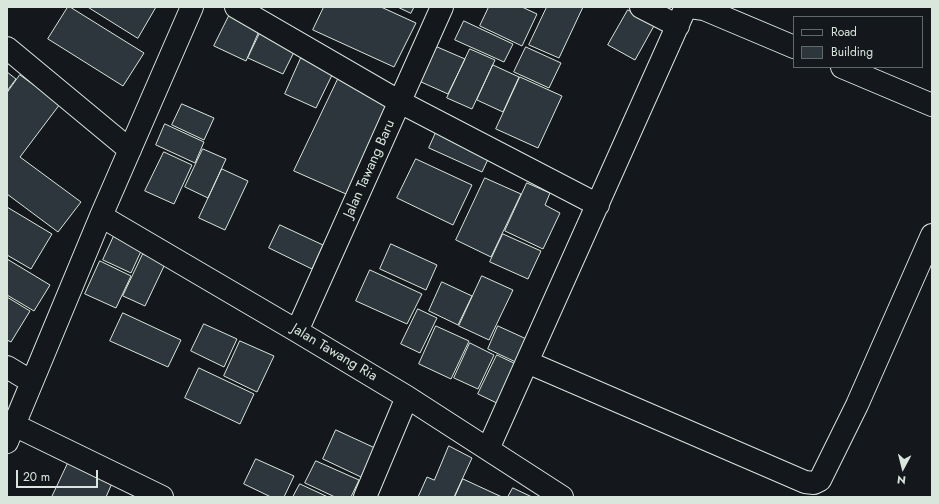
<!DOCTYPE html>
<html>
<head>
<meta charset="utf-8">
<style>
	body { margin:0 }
	#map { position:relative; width:939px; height:504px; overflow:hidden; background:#14181c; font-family:Jost,sans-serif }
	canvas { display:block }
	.frame { position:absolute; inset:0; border:8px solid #d8e6dc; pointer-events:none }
	.legend { position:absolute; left:793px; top:16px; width:130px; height:52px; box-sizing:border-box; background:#14181c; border:1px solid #626a69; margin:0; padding:5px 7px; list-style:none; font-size:12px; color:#d8e6dc }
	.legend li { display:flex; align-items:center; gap:8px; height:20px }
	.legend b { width:20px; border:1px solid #626a69 }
	.north { position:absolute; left:883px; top:448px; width:40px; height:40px; -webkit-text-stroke:3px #14181c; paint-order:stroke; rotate:187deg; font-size:11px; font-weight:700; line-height:16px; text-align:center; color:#d8e6dc }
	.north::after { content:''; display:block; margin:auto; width:14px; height:18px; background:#d8e6dc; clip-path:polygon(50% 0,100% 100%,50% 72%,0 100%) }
	.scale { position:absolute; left:16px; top:470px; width:82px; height:18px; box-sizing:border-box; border:2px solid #d8e6dc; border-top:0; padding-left:5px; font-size:12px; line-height:14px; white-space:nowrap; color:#d8e6dc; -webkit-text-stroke:3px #14181c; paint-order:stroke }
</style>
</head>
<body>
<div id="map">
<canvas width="939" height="504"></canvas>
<div class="frame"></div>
<ul class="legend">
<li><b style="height:5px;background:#14181c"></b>Road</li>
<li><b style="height:11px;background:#2c363c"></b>Building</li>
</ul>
<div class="north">N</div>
<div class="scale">20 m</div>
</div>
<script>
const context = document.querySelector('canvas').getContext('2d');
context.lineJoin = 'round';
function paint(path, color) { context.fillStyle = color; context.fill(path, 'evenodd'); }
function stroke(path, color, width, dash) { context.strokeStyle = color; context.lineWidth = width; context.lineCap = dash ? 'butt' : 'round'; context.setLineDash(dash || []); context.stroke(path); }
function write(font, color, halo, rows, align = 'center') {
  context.font = font + ' Jost,sans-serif'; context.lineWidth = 3; context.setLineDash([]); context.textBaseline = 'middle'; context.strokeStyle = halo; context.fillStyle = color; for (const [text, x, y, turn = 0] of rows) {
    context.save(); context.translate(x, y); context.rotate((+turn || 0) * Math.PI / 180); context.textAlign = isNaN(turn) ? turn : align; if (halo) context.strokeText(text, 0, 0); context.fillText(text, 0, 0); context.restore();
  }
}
const building = new Path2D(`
	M 68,7 L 70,7 L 144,53 L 123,86 L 48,39 Z
	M 88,7 L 156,7 L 138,38 Z
	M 324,7 L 381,7 L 416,23 L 394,67 L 313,30 Z
	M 398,7 L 414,7 L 411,13 Z
	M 489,7 L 522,7 L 537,14 L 522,46 L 480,26 Z
	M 547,7 L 583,7 L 559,58 L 529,45 Z
	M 628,10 L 655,24 L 635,60 L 608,45 Z
	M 229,16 L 259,31 L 246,61 L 214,46 Z
	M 464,21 L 513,44 L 504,62 L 455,40 Z
	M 260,33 L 295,50 L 283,74 L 248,58 Z
	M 435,46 L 465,59 L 448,94 L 419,81 Z
	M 526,47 L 561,63 L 549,88 L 514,72 Z
	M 470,49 L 495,60 L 472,109 L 447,98 Z
	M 301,58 L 333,73 L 316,108 L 285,94 Z
	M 493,65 L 519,77 L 503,112 L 477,100 Z
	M 7,72 L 16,79 L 7,91 Z
	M 20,75 L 60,104 L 20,157 L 81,202 L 58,232 L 7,194 L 7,93 Z
	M 339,77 L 389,100 L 346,194 L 294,171 Z
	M 520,77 L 562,96 L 538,148 L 496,129 Z
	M 182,104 L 214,118 L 204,140 L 172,125 Z
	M 165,124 L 204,142 L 195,163 L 156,145 Z
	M 438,128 L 491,153 L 482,172 L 429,148 Z
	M 203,149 L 226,159 L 208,198 L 185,187 Z
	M 164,152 L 192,165 L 174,204 L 145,191 Z
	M 416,159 L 472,185 L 453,225 L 397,198 Z
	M 222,169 L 248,181 L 225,230 L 199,218 Z
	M 485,178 L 521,194 L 491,257 L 456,240 Z
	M 527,183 L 550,193 L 545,205 L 560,213 L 543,249 L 505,231 Z
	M 7,207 L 52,234 L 31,269 L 7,255 Z
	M 280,225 L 323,245 L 312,269 L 269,248 Z
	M 503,234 L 541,251 L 528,279 L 490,262 Z
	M 114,236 L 142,249 L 131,273 L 103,260 Z
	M 391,244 L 437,265 L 426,290 L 380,269 Z
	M 143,254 L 165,264 L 145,306 L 123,296 Z
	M 7,259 L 50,285 L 34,311 L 7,295 Z
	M 100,261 L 131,276 L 116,308 L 85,294 Z
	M 370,270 L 422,294 L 407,324 L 356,301 Z
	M 482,276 L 513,290 L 489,340 L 459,326 Z
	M 442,282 L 472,296 L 458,325 L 429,311 Z
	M 7,297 L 30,311 L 11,342 L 7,340 Z
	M 418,309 L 437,318 L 420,353 L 401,344 Z
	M 123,313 L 181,340 L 168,367 L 110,341 Z
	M 204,324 L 237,339 L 224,367 L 191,351 Z
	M 436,326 L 469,341 L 451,379 L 419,364 Z
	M 498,326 L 533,342 L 522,365 L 488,349 Z
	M 240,341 L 274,356 L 257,392 L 224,376 Z
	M 470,343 L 494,355 L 478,389 L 454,378 Z
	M 497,355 L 522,367 L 503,406 L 478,394 Z
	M 199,368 L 254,394 L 240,424 L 185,398 Z
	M 336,430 L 375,448 L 361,477 L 323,459 Z
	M 449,446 L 472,458 L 454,497 L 418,497 L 427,477 L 434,480 Z
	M 256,459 L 294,476 L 284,497 L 271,497 L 244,484 Z
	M 69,461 L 113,481 L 106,497 L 52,497 Z
	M 316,461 L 359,480 L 351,497 L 335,497 L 305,483 Z
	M 463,479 L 502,497 L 455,497 Z
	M 300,484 L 328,497 L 293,497 Z
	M 513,488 L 532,497 L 508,497 Z`);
paint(building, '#2c363c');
stroke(building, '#d8e6dc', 1);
const minor = new Path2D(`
	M 236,7 L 400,102 L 598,205
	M 641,7 L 678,26
	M 7,48 L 130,150
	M 842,67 L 932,105
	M 101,216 L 297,331 L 407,397 L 562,497
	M 297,331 L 442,7
	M 527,362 L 805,482 L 814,483 L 820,480 L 857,405 L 932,235
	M 7,367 L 32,382
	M 14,425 L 162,497
	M 7,442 L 101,216 L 192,7
	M 488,449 L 684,11 L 690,7 L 704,9 L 794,47
	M 365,497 L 407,397`);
stroke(minor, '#d8e6dc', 24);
stroke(minor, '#14181c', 22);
write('14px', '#d8e6dc', '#14181c', [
	["Jalan Tawang Baru",370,169,-66],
	["Jalan Tawang Ria",334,353,31]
]);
</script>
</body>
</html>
